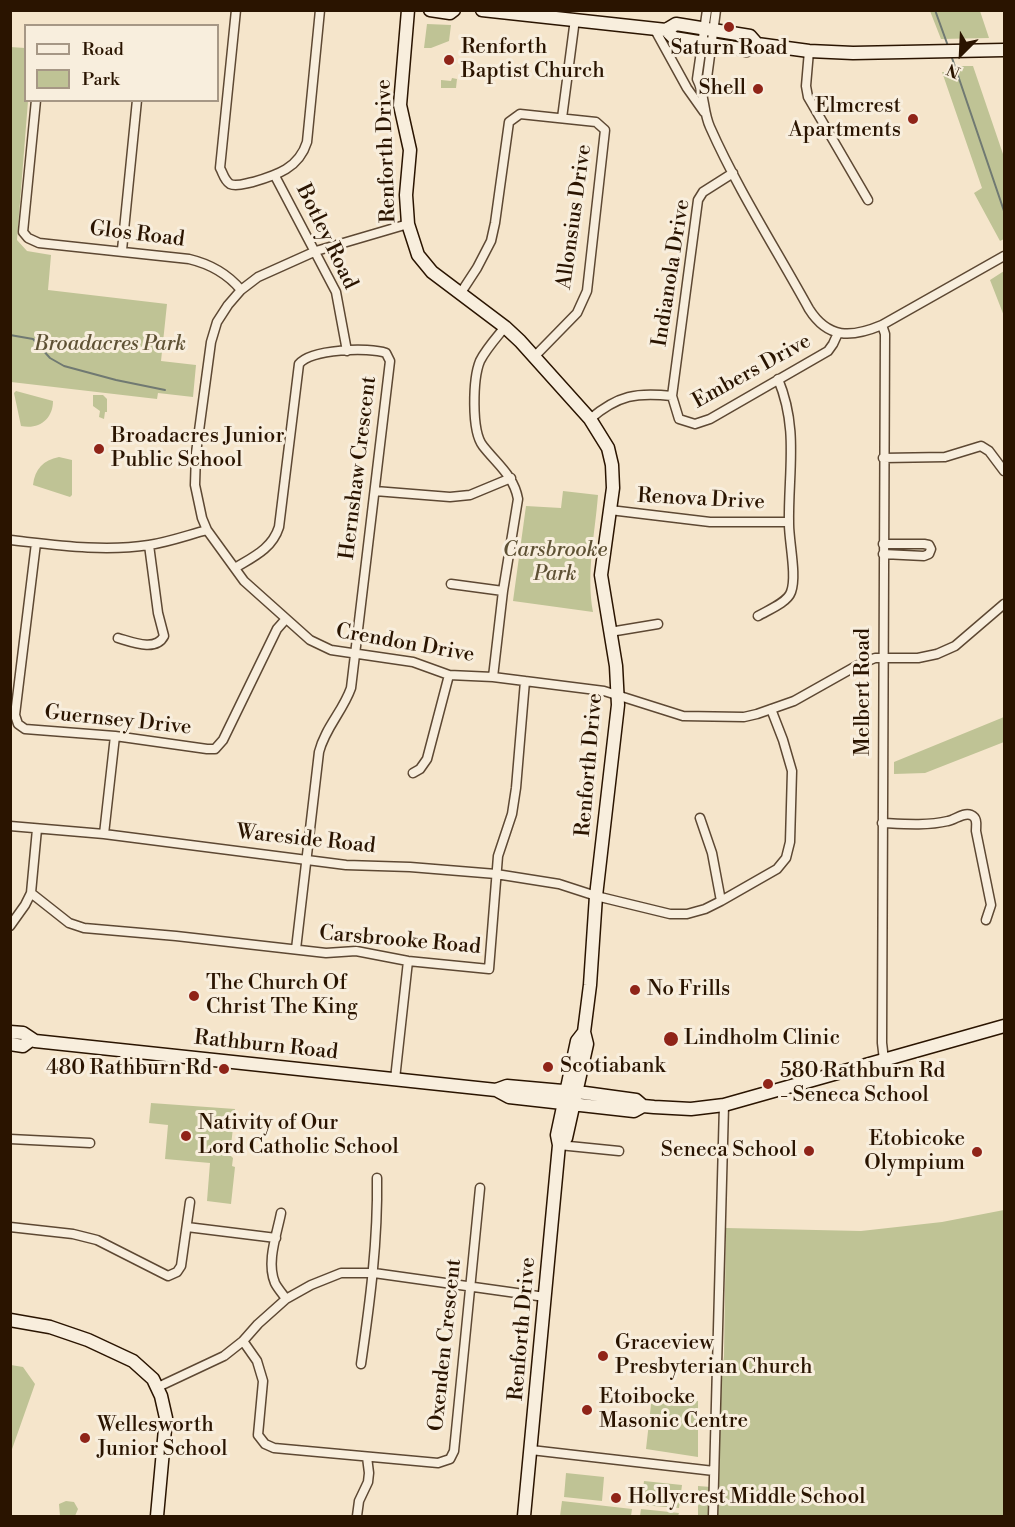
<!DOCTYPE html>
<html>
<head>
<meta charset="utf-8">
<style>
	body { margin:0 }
	#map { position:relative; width:1015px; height:1527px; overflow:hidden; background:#f5e5cb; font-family:"Libre Bodoni",serif }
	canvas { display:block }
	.frame { position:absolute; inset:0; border:12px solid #2a1400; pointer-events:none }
	.legend { position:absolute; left:24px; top:24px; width:195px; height:78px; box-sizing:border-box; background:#f8eedd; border:2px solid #a69785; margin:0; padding:8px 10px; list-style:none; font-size:18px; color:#2a1400 }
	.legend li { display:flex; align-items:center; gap:12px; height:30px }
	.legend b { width:30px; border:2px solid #a69785 }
	.north { position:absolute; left:931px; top:24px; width:60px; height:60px; -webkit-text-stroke:4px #f8eedd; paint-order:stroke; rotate:204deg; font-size:16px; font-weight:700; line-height:24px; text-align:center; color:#2a1400 }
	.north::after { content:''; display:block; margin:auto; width:21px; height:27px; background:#2a1400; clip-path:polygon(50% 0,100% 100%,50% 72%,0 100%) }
</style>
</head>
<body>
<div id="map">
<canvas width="1015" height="1527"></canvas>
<div class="frame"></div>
<ul class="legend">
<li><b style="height:8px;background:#f8eedd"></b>Road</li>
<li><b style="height:16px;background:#bfc395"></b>Park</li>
</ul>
<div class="north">N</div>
</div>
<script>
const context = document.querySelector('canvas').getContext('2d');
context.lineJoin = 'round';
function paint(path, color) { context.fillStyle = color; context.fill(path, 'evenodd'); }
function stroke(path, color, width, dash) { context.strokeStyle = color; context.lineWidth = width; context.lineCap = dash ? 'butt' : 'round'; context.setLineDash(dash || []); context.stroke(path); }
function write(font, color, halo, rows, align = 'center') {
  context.font = font + ' "Libre Bodoni",serif'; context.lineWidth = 6; context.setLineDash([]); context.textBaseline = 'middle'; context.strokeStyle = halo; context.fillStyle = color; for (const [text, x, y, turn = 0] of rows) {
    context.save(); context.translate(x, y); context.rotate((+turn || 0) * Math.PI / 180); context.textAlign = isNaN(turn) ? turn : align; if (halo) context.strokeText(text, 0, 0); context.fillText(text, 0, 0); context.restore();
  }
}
paint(new Path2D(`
	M 930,11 L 980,11 L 989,38 L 941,39 Z
	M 427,24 L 451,25 L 449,41 L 431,48 L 424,48 Z
	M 10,47 L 25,48 L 26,100 L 28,101 L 17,240 L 27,251 L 51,255 L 48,290 L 167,304 L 161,361 L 196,365 L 193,397 L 158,393 L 157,399 L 11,382 Z
	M 950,66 L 973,66 L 1004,157 L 1004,239 L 1000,241 L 974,193 L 982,188 L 942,72 L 952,72 Z
	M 452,78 L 457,79 L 456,88 L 441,88 L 441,80 L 451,81 Z
	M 1004,271 L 1004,316 L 990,280 Z
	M 16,391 L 53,401 C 53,419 39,430 21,426 L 14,393 Z
	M 93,395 L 103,395 L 107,399 L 107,412 L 105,412 L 104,419 L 99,417 L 100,411 L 93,406 Z
	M 59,457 L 72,460 L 72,495 L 70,497 L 33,485 C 35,469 43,460 59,457 Z
	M 563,491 L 598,495 C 595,534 586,573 593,612 L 513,601 L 526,506 L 561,508 Z
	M 1004,717 L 1004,742 L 925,773 L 894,774 L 894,762 Z
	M 151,1103 L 235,1109 L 230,1155 L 233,1158 L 232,1166 L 235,1167 L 231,1204 L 207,1201 L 210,1163 L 165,1159 L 168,1125 L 149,1123 Z
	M 1004,1210 L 1004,1516 L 698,1516 L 698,1486 L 711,1487 L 724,1356 L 726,1228 L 861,1231 L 942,1222 Z
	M 11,1365 L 23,1367 L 35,1384 L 11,1452 Z
	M 652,1396 L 698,1401 L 698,1457 L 646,1449 Z
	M 566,1473 L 604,1477 L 602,1501 L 564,1497 Z
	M 644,1481 L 682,1485 L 679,1508 L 641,1505 Z
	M 66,1501 L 74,1502 L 78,1509 L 75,1516 L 60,1516 L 59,1504 Z
	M 562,1501 L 632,1509 L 631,1516 L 560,1516 Z
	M 641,1509 L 679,1513 L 678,1516 L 640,1516 Z`), '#bfc395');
stroke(new Path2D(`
	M 935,10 L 948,46
	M 951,55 L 1004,211
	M 10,335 L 33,339 L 50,358 L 64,366 L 116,380 L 165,390`), '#707972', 2);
const street = new Path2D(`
	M 236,10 L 220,168 C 223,173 224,180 230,184 C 237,187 246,183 253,182 C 277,175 299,168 307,142 L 320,10
	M 707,10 L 697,79 C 705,94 703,112 710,127 C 738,190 776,249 809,309 C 828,339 851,338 882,325 L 1004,256
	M 654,28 L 687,88 L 704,112
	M 809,51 L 806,86 L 808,97 L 868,200
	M 701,87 L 707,78 L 716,10
	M 36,100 L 23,232 L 28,238 L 39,243 L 189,259 C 210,264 227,273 241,290
	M 562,118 L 575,19
	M 733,173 L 703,192 L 698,200 L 672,396 L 679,419 L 695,424 L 710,419 L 828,351 L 833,344 L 838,333
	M 275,176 L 336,292 L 347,351
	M 408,224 L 316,251 L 258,277 L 241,290 L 228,305 L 217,322 L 211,342 L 196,453 L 195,485 L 202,518 L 207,530 L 244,581 L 310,640 L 331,650 L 413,662 L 449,675 L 493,677 L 604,691 L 683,716 L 744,717 L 757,714 L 794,701 L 858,665 L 875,658 L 918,658 L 937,654 L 955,646 L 1004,604
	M 122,250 L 137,100
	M 460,294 L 477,268 L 491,241 L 495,223 L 509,122 L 520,114 L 596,122 L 605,130 L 587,291 L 577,313 L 534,357
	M 882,325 L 885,334 L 882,1043 L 884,1060
	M 590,419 C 618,395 637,392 672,396
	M 883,458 L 945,457 L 981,446 L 989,451 L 1004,471
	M 375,491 L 450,497 L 470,495 L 511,478
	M 610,510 L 710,522 L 789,522
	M 10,540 C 56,545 103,552 149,545 C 169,542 188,535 207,530
	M 36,543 L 15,715 L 18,724 L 25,729 L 115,736 L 207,749 L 215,749 L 223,740 L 277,629 L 285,620
	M 883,554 L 924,556 L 929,554 L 931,549 L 929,545 L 924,544 L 883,544
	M 235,568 C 253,557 272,549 279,527 L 299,364 C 311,349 369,347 386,353 L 390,361 L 351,688 C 343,711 325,728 319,752 L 296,949
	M 451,584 L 503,591
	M 758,616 C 768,610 787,603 791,592 C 797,576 789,542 789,524 C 788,472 799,429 778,379
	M 610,632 L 658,624
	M 118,638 C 132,642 156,652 164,636 L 158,613 L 149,545
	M 493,677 L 503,591 L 518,499 C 514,476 497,464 483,446 C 471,431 473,378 480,361 C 486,349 497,337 505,327
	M 413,773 L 420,769 L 427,759 L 449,675
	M 700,818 L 712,853 L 721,901
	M 882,823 C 903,824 927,826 948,821 C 955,820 963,812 971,815 C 978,818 976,825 976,831 L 991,905 L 986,920
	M 10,826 L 104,834 L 346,865 L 410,867 L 496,874 L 559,884 L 596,896 L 670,914 L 687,914 L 705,909 L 721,901 L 777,869 L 786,858 L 790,842 L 792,771 L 783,740 L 771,709
	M 104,834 L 115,736
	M 31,893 L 69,923 L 84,928 L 176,936 L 326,953 L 356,951 L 408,961 L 489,969 L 498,856 L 512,814 L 516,788 L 525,681
	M 10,926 L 25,905 L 31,893 L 37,829
	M 395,1079 L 408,961
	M 10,1139 L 90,1143
	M 559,1145 L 619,1151
	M 281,1213 C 277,1234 266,1262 275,1283 C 278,1289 283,1294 286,1299
	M 10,1227 L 73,1234 L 97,1240 L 168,1276 L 177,1272 L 181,1266 L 190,1202
	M 187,1227 L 276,1238
	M 243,1341 L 257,1361 L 263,1381 L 258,1435 L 265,1444 L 274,1448 L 438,1463 L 450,1459 L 454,1451 L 480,1188
	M 361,1364 C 370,1302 378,1241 377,1178
	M 158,1387 L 224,1356 L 243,1341 L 258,1324 L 286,1299 L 311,1285 L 341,1273 L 374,1273 L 545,1297
	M 531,1450 L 714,1471
	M 357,1516 L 359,1501 L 368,1482 L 369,1473 L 367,1457
	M 713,1516 L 724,1105`);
const secondary = new Path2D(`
	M 408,10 L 400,105 L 410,150 L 406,195 L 408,224 L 418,255 L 432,272 L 505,327 L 520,341 L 590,419 L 608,448 L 612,465 L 613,488 L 601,575 L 616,666 L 618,705 L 596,896 L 590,985 L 584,1032 L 587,1044 L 566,1138 L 559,1145
	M 430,10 L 450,13 L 454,10
	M 482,10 L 666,30 L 676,24 L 750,36 L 757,44
	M 666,30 L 674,38 L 747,50 L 757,44 L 809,51 L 853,53 L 1004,50
	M 10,1032 L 23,1033 L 35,1041 L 496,1090 L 509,1097 L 634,1111 L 643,1106
	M 10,1044 L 23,1046 L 31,1040
	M 496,1090 L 507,1086 L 585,1093 L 636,1100 L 643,1106 L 654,1107 L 691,1109 L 724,1105 L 1004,1026
	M 10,1320 L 50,1327 L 88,1340 L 133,1361 L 153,1379 L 161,1396 L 166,1418 L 157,1516
	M 524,1516 L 559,1145 L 557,1135 L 577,1041 L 584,1032`);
stroke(street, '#5d4833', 11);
stroke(secondary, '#2a1400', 15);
stroke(street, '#f8eedd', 8);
stroke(secondary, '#f8eedd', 12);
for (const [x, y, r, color] of [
	[729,27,6,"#8f2418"],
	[449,60,6,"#8f2418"],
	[758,89,6,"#8f2418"],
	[913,119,6,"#8f2418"],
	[99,449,6,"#8f2418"],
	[635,990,6,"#8f2418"],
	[194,996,6,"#8f2418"],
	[671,1039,8,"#8f2418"],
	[548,1067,6,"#8f2418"],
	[224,1069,6,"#8f2418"],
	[768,1084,6,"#8f2418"],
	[186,1136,6,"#8f2418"],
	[809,1151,6,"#8f2418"],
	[977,1152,6,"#8f2418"],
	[603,1356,6,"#8f2418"],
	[587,1410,6,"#8f2418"],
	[85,1438,6,"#8f2418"],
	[616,1498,6,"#8f2418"]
]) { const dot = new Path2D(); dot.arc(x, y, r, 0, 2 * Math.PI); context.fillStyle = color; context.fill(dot); stroke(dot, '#f8eedd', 2); }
write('21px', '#2a1400', '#f8eedd', [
	["Renforth",461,48],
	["Baptist Church",461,72],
	["Saturn Road",729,49,"center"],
	["Shell",746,89,"right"],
	["Elmcrest",901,107,"right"],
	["Apartments",901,131,"right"],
	["Broadacres Junior",111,437],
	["Public School",111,461],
	["The Church Of",206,984],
	["Christ The King",206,1008],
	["No Frills",647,990],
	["Lindholm Clinic",684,1039],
	["Scotiabank",560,1067],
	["480 Rathburn Rd",212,1069,"right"],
	["580 Rathburn Rd",780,1072],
	["- Seneca School",780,1096],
	["Nativity of Our",198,1124],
	["Lord Catholic School",198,1148],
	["Etobicoke",965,1140,"right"],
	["Olympium",965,1164,"right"],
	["Seneca School",797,1151,"right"],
	["Graceview",615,1344],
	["Presbyterian Church",615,1368],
	["Etoibocke",599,1398],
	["Masonic Centre",599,1422],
	["Wellesworth",97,1426],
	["Junior School",97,1450],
	["Hollycrest Middle School",628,1498]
], 'left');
write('21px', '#2a1400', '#f8eedd', [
	["Renforth Drive",387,151,-92],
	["Allonsius Drive",575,217,-82],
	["Glos Road",137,235,7],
	["Botley Road",326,237,64],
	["Indianola Drive",672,273,-81],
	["Embers Drive",752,372,-29],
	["Hernshaw Crescent",359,468,-83],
	["Renova Drive",701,500,3],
	["Crendon Drive",405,644,10],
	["Melbert Road",864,692,-90],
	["Guernsey Drive",118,721,6],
	["Renforth Drive",590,765,-85],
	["Wareside Road",306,840,6],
	["Carsbrooke Road",400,941,5],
	["Rathburn Road",266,1046,6],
	["Renforth Drive",523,1329,-85],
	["Oxenden Crescent",446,1345,-84]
]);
write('italic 21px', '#5e5134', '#f8eedd', [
	["Broadacres Park",110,345],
	["Carsbrooke",555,551],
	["Park",555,575]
]);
</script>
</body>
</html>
